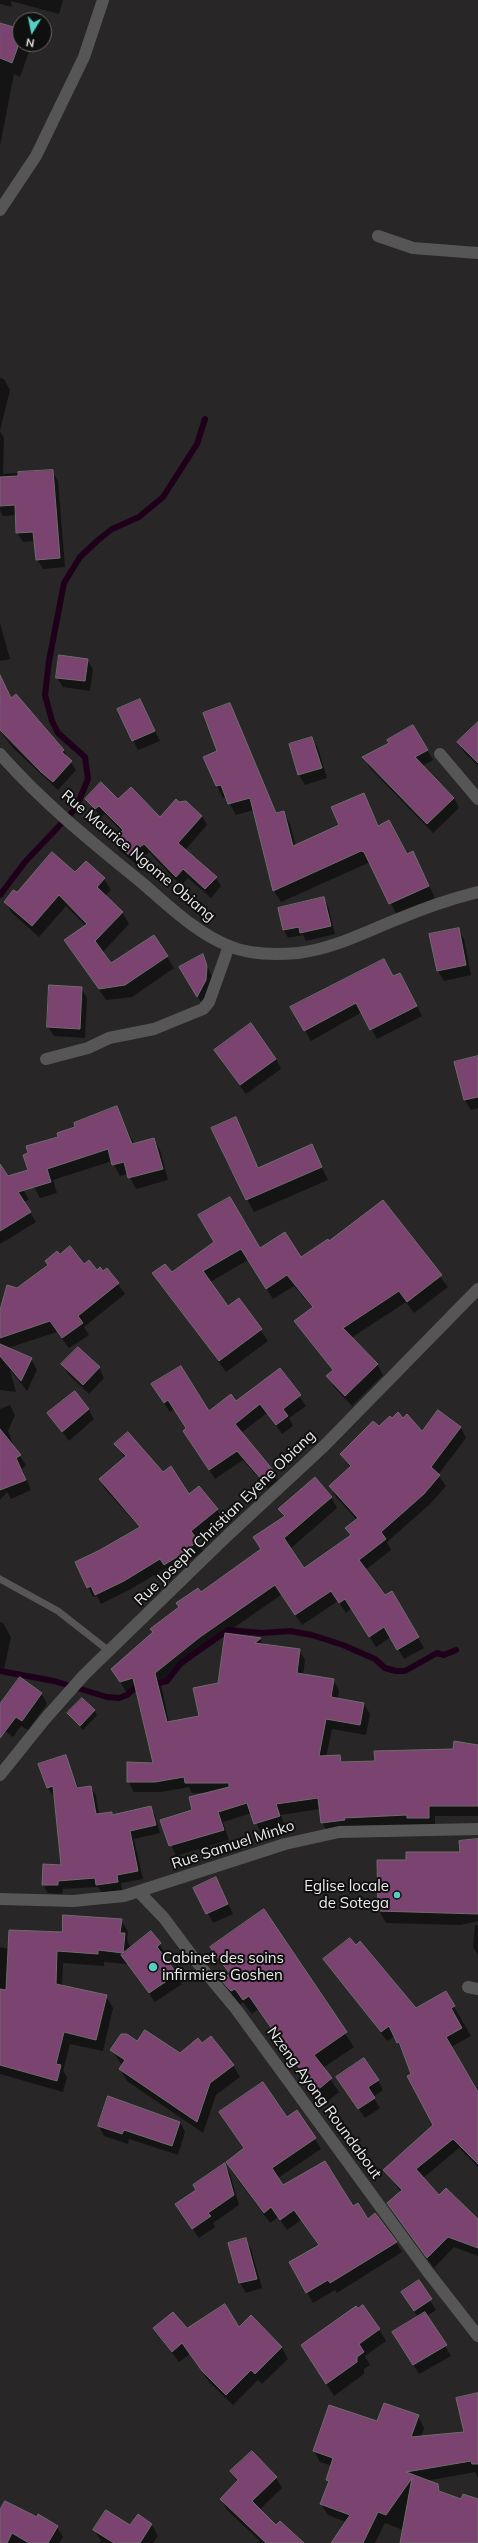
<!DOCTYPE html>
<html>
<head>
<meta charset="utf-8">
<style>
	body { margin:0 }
	#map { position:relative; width:478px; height:2543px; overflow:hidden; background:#282627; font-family:Mulish,sans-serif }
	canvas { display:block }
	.north { position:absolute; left:12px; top:12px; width:40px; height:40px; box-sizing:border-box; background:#100f10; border:1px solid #686768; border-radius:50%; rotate:190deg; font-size:11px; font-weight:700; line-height:16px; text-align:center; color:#ebeaeb }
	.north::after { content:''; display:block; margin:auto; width:14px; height:18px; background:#57cec1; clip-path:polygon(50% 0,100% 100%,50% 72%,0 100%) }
</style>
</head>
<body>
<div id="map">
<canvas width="478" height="2543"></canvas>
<div class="north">N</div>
</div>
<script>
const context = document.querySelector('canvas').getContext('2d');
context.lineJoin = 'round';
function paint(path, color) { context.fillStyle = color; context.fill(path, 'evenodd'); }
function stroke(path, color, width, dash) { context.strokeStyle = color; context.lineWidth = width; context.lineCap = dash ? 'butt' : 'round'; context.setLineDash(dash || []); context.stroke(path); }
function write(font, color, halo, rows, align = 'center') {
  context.font = font + ' Mulish,sans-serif'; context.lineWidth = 4; context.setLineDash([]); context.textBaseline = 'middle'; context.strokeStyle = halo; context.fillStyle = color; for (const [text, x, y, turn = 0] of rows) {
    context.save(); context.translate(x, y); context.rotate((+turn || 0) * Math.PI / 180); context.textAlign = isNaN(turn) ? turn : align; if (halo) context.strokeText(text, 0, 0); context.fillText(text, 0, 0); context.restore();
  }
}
paint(new Path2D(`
	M 0,0 L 63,0 L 59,14 L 11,1 L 12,7 L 0,4 Z
	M 0,24 L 20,30 L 20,44 L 31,46 L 20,77 L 14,74 L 0,146 Z
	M 0,378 L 4,379 L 10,390 L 0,431 L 4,438 L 3,474 L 52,471 L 58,481 L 65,567 L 43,569 L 37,559 L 35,541 L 23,542 L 17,532 L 17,515 L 3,516 L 0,510 Z
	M 0,623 L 10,659 L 0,661 Z
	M 87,660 L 93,669 L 90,691 L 63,687 L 57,678 Z
	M 3,683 L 12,699 L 16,695 L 64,751 L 76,770 L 58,790 L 13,748 L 0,731 L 0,684 Z
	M 140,700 L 160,741 L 138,750 L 133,740 Z
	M 229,704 L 277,814 L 284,813 L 290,824 L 296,846 L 340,826 L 363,794 L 379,826 L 419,864 L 435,898 L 397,915 L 370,863 L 368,863 L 281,902 L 274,891 L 254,810 L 236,815 L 226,797 L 223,798 L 217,786 L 205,757 L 218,752 Z
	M 478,724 L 478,766 L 464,752 L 459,743 Z
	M 413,727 L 433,760 L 422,766 L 454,798 L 459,808 L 433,833 L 369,767 L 364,757 L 390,743 Z
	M 312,738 L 318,748 L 327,778 L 305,785 L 299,775 L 290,745 Z
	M 86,799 L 118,800 L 160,818 L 179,803 L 202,816 L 207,825 L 185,850 L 216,878 L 221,886 L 211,898 L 188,878 L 181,886 L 149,852 L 146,855 L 144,854 L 136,864 L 119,850 L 114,841 L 122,832 L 105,814 L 101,817 Z
	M 75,874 L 104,879 L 111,890 L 105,896 L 122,912 L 129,924 L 102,953 L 110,965 L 154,936 L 174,968 L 132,997 L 106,1000 L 66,940 L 86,926 L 66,906 L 39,937 L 12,913 L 5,902 L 17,893 Z
	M 323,898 L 328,906 L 335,934 L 306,941 L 303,935 L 288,938 L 284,930 L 279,909 Z
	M 458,929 L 464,939 L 471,975 L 444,981 L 438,971 L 430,935 Z
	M 203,955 L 212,977 L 203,1005 L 186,977 Z
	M 393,977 L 405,984 L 422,1016 L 377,1039 L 362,1012 L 311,1041 L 292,1007 Z
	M 81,988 L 87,998 L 85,1038 L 54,1036 L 48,1027 Z
	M 478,1057 L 478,1108 L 471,1110 L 465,1100 L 456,1062 Z
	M 276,1059 L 281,1069 L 246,1094 L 221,1060 Z
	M 117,1107 L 134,1144 L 154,1139 L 160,1150 L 168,1180 L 136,1189 L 128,1174 L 120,1176 L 112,1161 L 53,1180 L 57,1193 L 40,1198 L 34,1187 L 59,1137 Z
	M 235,1118 L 259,1169 L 311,1146 L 328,1180 L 254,1212 L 226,1161 L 212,1128 Z
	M 0,1172 L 24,1191 L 29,1200 L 23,1202 L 36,1222 L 0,1244 Z
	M 383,1201 L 448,1287 L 414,1313 L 406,1302 L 351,1338 L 377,1364 L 383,1375 L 352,1406 L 334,1387 L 328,1376 L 333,1371 L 295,1322 L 313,1308 L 294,1286 L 273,1299 L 248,1260 L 210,1282 L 228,1308 L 239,1300 L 268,1341 L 226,1372 L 154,1273 L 171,1274 L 216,1242 L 260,1249 L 301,1259 L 329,1242 Z
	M 59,1255 L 96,1271 L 103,1272 L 107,1269 L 125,1294 L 84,1327 L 89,1335 L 69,1348 L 57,1332 L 8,1348 L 31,1359 L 37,1370 L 27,1391 L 10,1370 L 16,1392 L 0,1390 L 0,1312 L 17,1289 Z
	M 63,1364 L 99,1368 L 104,1378 L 89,1394 L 68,1374 Z
	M 280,1369 L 306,1406 L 289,1418 L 293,1426 L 282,1434 L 267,1413 L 241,1433 L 278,1480 L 268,1488 L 243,1460 L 215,1479 L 189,1440 L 187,1429 L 174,1409 L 170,1412 L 152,1385 L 209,1413 L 235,1402 Z
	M 10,1405 L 15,1415 L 8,1431 L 15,1449 L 26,1465 L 22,1469 L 31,1490 L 11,1499 L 7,1492 L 0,1500 L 0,1409 Z
	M 88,1409 L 94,1419 L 69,1441 L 49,1414 Z
	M 392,1419 L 403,1419 L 422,1432 L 461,1428 L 466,1438 L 438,1475 L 446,1486 L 430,1504 L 387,1542 L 391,1550 L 365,1570 L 385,1597 L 392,1592 L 424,1648 L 404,1659 L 391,1637 L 376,1647 L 352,1608 L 346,1613 L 338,1601 L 302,1625 L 281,1595 L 206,1647 L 161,1684 L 169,1723 L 201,1717 L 219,1684 L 226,1634 L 260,1639 L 264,1645 L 299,1650 L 305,1660 L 303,1675 L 333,1680 L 339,1690 L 338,1699 L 364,1704 L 370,1714 L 366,1735 L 332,1729 L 326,1757 L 339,1756 L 343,1763 L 376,1762 L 478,1746 L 478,1816 L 435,1816 L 435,1828 L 328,1833 L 322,1822 L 320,1809 L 281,1815 L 285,1826 L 261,1834 L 252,1813 L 223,1822 L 229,1840 L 176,1856 L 161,1820 L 194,1811 L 206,1793 L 192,1793 L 189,1787 L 162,1792 L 134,1792 L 128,1781 L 154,1764 L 137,1689 L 126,1692 L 119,1680 L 153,1633 L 151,1630 L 262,1550 L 285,1518 L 280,1509 L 331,1497 L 337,1508 L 290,1549 L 304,1570 L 351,1536 L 346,1528 L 357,1520 L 336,1497 L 330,1486 L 351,1468 L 341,1455 Z
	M 116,1444 L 189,1496 L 217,1510 L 222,1519 L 196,1540 L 203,1551 L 171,1574 L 166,1568 L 129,1590 L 101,1604 L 97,1596 L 93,1597 L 76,1562 L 100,1551 L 140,1528 L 105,1489 L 100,1480 L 125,1458 Z
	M 0,1622 L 3,1623 L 11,1637 L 4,1669 L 0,1668 Z
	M 20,1678 L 42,1694 L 47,1704 L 28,1730 L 21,1726 L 13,1737 L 0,1727 L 0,1706 Z
	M 94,1710 L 97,1715 L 83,1730 L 68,1713 Z
	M 65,1757 L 79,1789 L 91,1787 L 96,1796 L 99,1815 L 113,1816 L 150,1807 L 155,1815 L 160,1833 L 134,1839 L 143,1879 L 121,1883 L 122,1890 L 102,1893 L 98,1887 L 63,1889 L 62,1894 L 48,1893 L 43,1885 L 62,1866 L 55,1795 L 53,1796 L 48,1788 L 40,1765 Z
	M 478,1840 L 478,1921 L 461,1925 L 386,1923 L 379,1911 L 407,1861 L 461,1853 Z
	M 195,1888 L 221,1888 L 233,1914 L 213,1923 Z
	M 263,1911 L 354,2047 L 323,2068 L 339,2092 L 322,2106 L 310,2092 L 302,2078 L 304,2076 L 258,2009 L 252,2014 L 243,2002 L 240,2005 L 231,1994 L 223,1980 L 230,1975 L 212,1947 Z
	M 121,1920 L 128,1932 L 127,1939 L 131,1949 L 151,1932 L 166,1954 L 163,1956 L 182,1984 L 155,2002 L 128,1964 L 104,1962 L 104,1966 L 63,1963 L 62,1986 L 106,1996 L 113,2008 L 103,2051 L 70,2044 L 63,2071 L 67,2077 L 63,2092 L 0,2074 L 0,1947 L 9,1949 Z
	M 475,1925 L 478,1925 L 478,1955 L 473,1947 Z
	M 324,1959 L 415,2010 L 446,1993 L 471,2036 L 451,2047 L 478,2094 L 478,2167 L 459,2148 L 423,2178 L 439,2196 L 478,2221 L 478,2256 L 454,2247 L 434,2268 L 388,2203 L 401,2192 L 384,2170 L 435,2125 L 395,2036 L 387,2041 Z
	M 138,2042 L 180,2054 L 202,2044 L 233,2065 L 240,2077 L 216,2095 L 203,2133 L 127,2081 L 120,2069 L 122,2065 L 112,2050 Z
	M 378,2080 L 383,2090 L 373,2097 L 380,2108 L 365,2118 L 343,2087 Z
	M 220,2113 L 287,2118 L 315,2139 L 321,2149 L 278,2178 L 282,2186 L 353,2207 L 396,2242 L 402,2252 L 337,2293 L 335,2290 L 313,2303 L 290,2263 L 319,2246 L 301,2220 L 287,2230 L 278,2217 L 270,2223 L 233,2173 L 227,2163 L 244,2149 Z
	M 180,2122 L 185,2132 L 178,2155 L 129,2139 L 128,2144 L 104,2136 L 99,2126 Z
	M 225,2164 L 230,2174 L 239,2205 L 213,2223 L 215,2227 L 199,2238 L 182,2214 L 197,2191 Z
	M 245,2239 L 251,2249 L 262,2288 L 246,2293 L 240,2283 L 229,2243 Z
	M 418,2282 L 436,2310 L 427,2316 L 451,2356 L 419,2374 L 399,2342 L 418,2317 L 402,2293 Z
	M 251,2317 L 282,2348 L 288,2359 L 262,2384 L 258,2380 L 233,2405 L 210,2383 L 190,2354 L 179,2362 L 154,2329 L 239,2328 Z
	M 379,2329 L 386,2341 L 365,2356 L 370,2365 L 364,2369 L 364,2374 L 334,2396 L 310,2357 Z
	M 478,2394 L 478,2478 L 475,2472 L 426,2481 L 437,2485 L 442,2493 L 462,2500 L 478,2501 L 478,2543 L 401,2543 L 403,2530 L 385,2523 L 375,2543 L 332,2543 L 346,2522 L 328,2515 L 321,2504 L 329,2484 L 327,2480 L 332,2466 L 320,2462 L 314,2451 L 377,2422 L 418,2416 L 424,2428 L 421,2437 L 466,2433 Z
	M 252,2452 L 276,2478 L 282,2488 L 259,2510 L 276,2526 L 302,2543 L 257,2543 L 260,2541 L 227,2510 L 221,2499 L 237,2482 L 231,2472 Z
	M 0,2512 L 57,2527 L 63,2537 L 59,2543 L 0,2543 Z
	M 138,2516 L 152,2525 L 158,2536 L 153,2543 L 99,2543 L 101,2541 L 94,2530 L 130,2527 Z`), '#0007');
stroke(new Path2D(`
	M 0,895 L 25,862 L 76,808 L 88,779 L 85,757 L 58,733 L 52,721 L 45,695 L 49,661 L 64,583 L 80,557 L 97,541 L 112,529 L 139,517 L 163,497 L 197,444 L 205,419
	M 0,1671 L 54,1681 L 107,1697 L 119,1698 L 127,1695 L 135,1688 L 167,1681 L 181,1663 L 228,1630 L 262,1633 L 290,1631 L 312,1635 L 343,1645 L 375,1659 L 385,1668 L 396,1671 L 405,1671 L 437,1653 L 444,1655 L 456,1650`), '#1f001a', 6);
const building = new Path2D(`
	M 0,23 L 20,29 L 20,41 L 12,63 L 0,58 Z
	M 53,470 L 60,558 L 36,560 L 33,532 L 16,533 L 15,505 L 0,506 L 0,477 L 18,476 L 18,472 Z
	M 59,655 L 88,659 L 85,681 L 56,678 Z
	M 0,675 L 11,698 L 16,694 L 64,750 L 62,752 L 72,761 L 53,782 L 41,772 L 0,730 Z
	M 140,699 L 155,731 L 132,741 L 117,709 Z
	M 230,703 L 276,813 L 284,811 L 293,846 L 339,825 L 331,807 L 364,793 L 378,826 L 389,820 L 407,854 L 413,851 L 429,886 L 389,904 L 364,852 L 361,851 L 273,891 L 250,798 L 228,804 L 221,785 L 216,786 L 203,757 L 217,751 L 203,713 Z
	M 478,722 L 478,763 L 457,742 Z
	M 413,725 L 428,750 L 415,757 L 454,798 L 427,824 L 362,757 L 389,743 L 387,740 Z
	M 312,737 L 322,768 L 298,775 L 289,744 Z
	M 101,782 L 118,799 L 131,787 L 160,817 L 176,799 L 179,802 L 186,801 L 202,816 L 178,843 L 217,877 L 205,889 L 183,869 L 176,877 L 144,844 L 140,847 L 139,846 L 130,856 L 113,840 L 123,830 L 99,806 L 95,809 L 85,799 Z
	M 52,852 L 75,872 L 86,861 L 105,878 L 97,887 L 123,912 L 95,941 L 111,963 L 154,935 L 168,956 L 125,985 L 99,989 L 64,940 L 87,924 L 59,895 L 32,926 L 4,902 L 13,890 L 17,892 Z
	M 324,897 L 331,926 L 300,933 L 299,927 L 283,930 L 278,908 Z
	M 459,928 L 466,965 L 437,971 L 429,934 Z
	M 203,954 L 207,966 L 206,980 L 197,997 L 179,967 Z
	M 384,959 L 393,976 L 400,973 L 417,1006 L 370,1030 L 356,1003 L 304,1031 L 290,1007 Z
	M 49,985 L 82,987 L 80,1029 L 47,1027 Z
	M 251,1023 L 276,1059 L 240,1085 L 214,1050 Z
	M 478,1056 L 478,1097 L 464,1100 L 454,1062 Z
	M 117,1106 L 132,1144 L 154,1138 L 163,1169 L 128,1178 L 124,1162 L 112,1165 L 108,1149 L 47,1169 L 51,1182 L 18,1192 L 31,1212 L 0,1231 L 0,1164 L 8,1176 L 28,1170 L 23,1155 L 28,1153 L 26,1146 L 58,1137 L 57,1133 L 75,1127 L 74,1123 Z
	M 236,1117 L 258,1168 L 312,1144 L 322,1167 L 246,1200 L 211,1128 Z
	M 230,1197 L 260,1248 L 285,1232 L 301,1257 L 328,1239 L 329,1241 L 383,1200 L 442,1275 L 407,1302 L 399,1291 L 343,1328 L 378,1364 L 345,1396 L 326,1376 L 333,1370 L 294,1321 L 313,1307 L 287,1275 L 266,1289 L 241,1249 L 203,1271 L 228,1306 L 239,1298 L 262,1329 L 219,1361 L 152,1273 L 165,1264 L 172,1272 L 214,1242 L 198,1215 Z
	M 70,1246 L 84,1264 L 89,1260 L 97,1270 L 100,1267 L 103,1271 L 107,1268 L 119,1283 L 78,1316 L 83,1323 L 62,1338 L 50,1321 L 0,1338 L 0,1310 L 7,1285 L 17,1288 L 48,1265 L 45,1261 L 57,1251 L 60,1254 Z
	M 0,1344 L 32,1358 L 21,1381 L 0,1356 Z
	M 78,1347 L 100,1367 L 83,1385 L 61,1364 Z
	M 181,1366 L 209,1411 L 231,1394 L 236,1401 L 280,1368 L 301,1395 L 283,1409 L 288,1416 L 276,1425 L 260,1404 L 235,1424 L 273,1470 L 262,1480 L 237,1451 L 209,1470 L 183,1431 L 186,1428 L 168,1400 L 164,1403 L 151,1384 Z
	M 75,1391 L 89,1409 L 62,1432 L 47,1413 Z
	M 438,1410 L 461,1427 L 431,1467 L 440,1475 L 424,1494 L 381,1532 L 386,1539 L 359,1560 L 385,1595 L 392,1591 L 419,1637 L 397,1650 L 384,1627 L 369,1637 L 345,1599 L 339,1603 L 331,1591 L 295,1615 L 275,1585 L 200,1637 L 155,1673 L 167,1722 L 199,1716 L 193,1688 L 218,1683 L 225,1633 L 261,1638 L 255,1643 L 300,1649 L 297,1673 L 334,1679 L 331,1697 L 364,1703 L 360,1725 L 326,1719 L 319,1756 L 340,1755 L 341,1762 L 375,1761 L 374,1751 L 453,1749 L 454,1741 L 478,1745 L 478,1806 L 429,1806 L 429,1818 L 407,1818 L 407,1815 L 344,1818 L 345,1820 L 321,1823 L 318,1798 L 276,1804 L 280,1816 L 254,1824 L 247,1803 L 218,1812 L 224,1830 L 169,1846 L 160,1820 L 192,1810 L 189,1797 L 229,1787 L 229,1783 L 185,1783 L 184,1777 L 155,1782 L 127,1782 L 127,1762 L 153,1763 L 133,1678 L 120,1682 L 111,1669 L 153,1632 L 150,1629 L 179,1607 L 176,1603 L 198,1588 L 201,1592 L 261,1549 L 253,1537 L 285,1516 L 278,1509 L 315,1477 L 332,1497 L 284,1538 L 304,1568 L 351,1535 L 345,1528 L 358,1518 L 329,1486 L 351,1466 L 340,1454 L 373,1421 L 379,1426 L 390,1416 L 392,1418 L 398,1412 L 403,1418 L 407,1414 L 422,1431 Z
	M 0,1429 L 21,1455 L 16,1458 L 26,1480 L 0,1490 Z
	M 128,1432 L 163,1472 L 171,1466 L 189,1494 L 199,1486 L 218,1509 L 191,1531 L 198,1541 L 180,1555 L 164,1565 L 160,1559 L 124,1581 L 95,1595 L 91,1586 L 87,1588 L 75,1562 L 100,1550 L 140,1527 L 99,1479 L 126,1456 L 114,1444 Z
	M 20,1677 L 42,1693 L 22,1721 L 16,1717 L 0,1738 L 0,1704 Z
	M 82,1698 L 95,1710 L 80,1726 L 67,1713 Z
	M 66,1755 L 77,1788 L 91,1786 L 96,1814 L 112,1812 L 112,1815 L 151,1806 L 156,1825 L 130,1831 L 138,1871 L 117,1875 L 118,1882 L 96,1885 L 95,1878 L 58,1881 L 58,1885 L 42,1885 L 43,1864 L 61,1865 L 53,1786 L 47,1788 L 38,1764 Z
	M 478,1839 L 478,1914 L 378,1911 L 377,1860 L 406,1860 L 406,1852 L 460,1852 L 459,1841 Z
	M 216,1877 L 228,1904 L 206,1914 L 193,1888 Z
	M 264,1909 L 347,2032 L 314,2055 L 332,2078 L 314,2093 L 301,2077 L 304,2075 L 249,1996 L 243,2000 L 235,1989 L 231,1991 L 221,1980 L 230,1974 L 210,1947 Z
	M 63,1915 L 122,1919 L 120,1933 L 125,1933 L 123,1953 L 98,1950 L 98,1954 L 57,1951 L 56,1984 L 107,1995 L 96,2040 L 64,2032 L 56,2064 L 61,2065 L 57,2081 L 0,2065 L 0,1989 L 6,1990 L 9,1930 L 62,1932 Z
	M 151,1931 L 161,1943 L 157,1947 L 177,1974 L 149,1993 L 121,1955 Z
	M 350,1938 L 356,1945 L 360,1941 L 416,2008 L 446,1991 L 455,2006 L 451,2008 L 462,2028 L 446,2037 L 478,2092 L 478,2164 L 453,2139 L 416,2169 L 439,2195 L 446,2188 L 478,2219 L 478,2248 L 448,2237 L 427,2258 L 387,2203 L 402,2190 L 383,2170 L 433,2125 L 407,2076 L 411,2074 L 399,2042 L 397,2043 L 389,2026 L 381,2032 L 323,1959 Z
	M 145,2030 L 180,2053 L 198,2038 L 202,2043 L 211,2036 L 234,2065 L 210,2083 L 197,2122 L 119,2069 L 125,2060 L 110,2050 L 121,2034 L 127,2034 L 137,2041 Z
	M 364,2058 L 379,2080 L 368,2087 L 375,2098 L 358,2109 L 336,2077 Z
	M 263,2082 L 287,2117 L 297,2110 L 316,2138 L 272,2168 L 283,2185 L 325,2161 L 353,2206 L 358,2203 L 368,2219 L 375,2213 L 397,2242 L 330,2283 L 328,2280 L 306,2293 L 289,2262 L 319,2245 L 294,2210 L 280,2220 L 271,2207 L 264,2213 L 226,2162 L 244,2148 L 219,2112 Z
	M 108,2096 L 180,2122 L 172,2146 L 124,2130 L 122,2134 L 98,2126 Z
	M 225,2163 L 234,2195 L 208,2213 L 211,2216 L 192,2229 L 175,2204 L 196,2190 L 193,2185 Z
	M 246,2238 L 257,2279 L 239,2283 L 228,2243 Z
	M 419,2280 L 432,2299 L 414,2311 L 401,2292 Z
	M 225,2304 L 239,2327 L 251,2315 L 282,2347 L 255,2374 L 251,2370 L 226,2395 L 202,2371 L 182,2343 L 172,2352 L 153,2328 L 173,2312 L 187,2328 Z
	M 363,2305 L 380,2329 L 359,2344 L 364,2352 L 357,2357 L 357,2362 L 326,2384 L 301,2345 L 356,2306 L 358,2308 Z
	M 425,2312 L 447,2345 L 413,2365 L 392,2332 Z
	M 478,2393 L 478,2464 L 472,2464 L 471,2461 L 406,2472 L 438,2484 L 439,2491 L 461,2499 L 463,2494 L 478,2499 L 478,2543 L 400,2543 L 412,2478 L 386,2515 L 378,2512 L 363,2543 L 331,2543 L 350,2515 L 320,2504 L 329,2481 L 326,2480 L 333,2458 L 313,2451 L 329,2405 L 377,2421 L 384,2403 L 419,2415 L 411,2437 L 464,2432 L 456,2398 Z
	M 252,2451 L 277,2477 L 252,2501 L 276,2525 L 280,2521 L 304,2543 L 266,2543 L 220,2499 L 238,2480 L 230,2471 Z
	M 5,2501 L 37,2517 L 38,2514 L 58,2526 L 48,2543 L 29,2543 L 12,2533 L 7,2543 L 0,2543 L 0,2510 Z
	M 106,2510 L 130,2525 L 138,2514 L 152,2524 L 140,2543 L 114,2543 L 93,2530 Z`);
paint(building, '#7b436f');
stroke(building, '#6f6c6e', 1);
stroke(new Path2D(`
	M 0,1579 L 58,1611 L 109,1651`), '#575657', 7);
stroke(new Path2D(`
	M 0,210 L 36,156 L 84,57 L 103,0
	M 378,236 L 413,248 L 478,253
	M 440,754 L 478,799
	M 46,1059 L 88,1048 L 109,1038 L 154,1029 L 203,1009 L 209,1002 L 229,946
	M 139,1892 L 164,1918 L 196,1961 L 236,2009 L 428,2272 L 478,2336
	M 468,1987 L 478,1989`), '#575657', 12);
stroke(new Path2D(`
	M 0,754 C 42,802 92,842 141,882 C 168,905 196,933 229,946 C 250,955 275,955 298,953 C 333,949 365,932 398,919 C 424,908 450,899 478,892
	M 0,1775 L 45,1719 L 84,1675 L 227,1536 L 324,1446 L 478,1289
	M 0,1899 L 73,1901 L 124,1896 L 285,1844 L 339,1832 L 478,1829`), '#575657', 12);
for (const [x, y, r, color] of [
	[397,1895,4,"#57cec1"],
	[153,1967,5,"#57cec1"]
]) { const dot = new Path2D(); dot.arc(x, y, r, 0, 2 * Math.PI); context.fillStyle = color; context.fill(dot); stroke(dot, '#100f10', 1.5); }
write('15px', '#ebeaeb', '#100f10', [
	["Rue Maurice Ngome Obiang",138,856,40],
	["Rue Joseph Christian Eyene Obiang",225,1518,-44],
	["Rue Samuel Minko",233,1845,-18],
	["Nzeng Ayong Roundabout",324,2103,54]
]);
write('15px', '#ebeaeb', '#100f10', [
	["Eglise locale",389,1886],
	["de Sotega",389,1903],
	["Cabinet des soins",162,1958,"left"],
	["infirmiers Goshen",162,1975,"left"]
], 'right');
</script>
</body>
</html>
